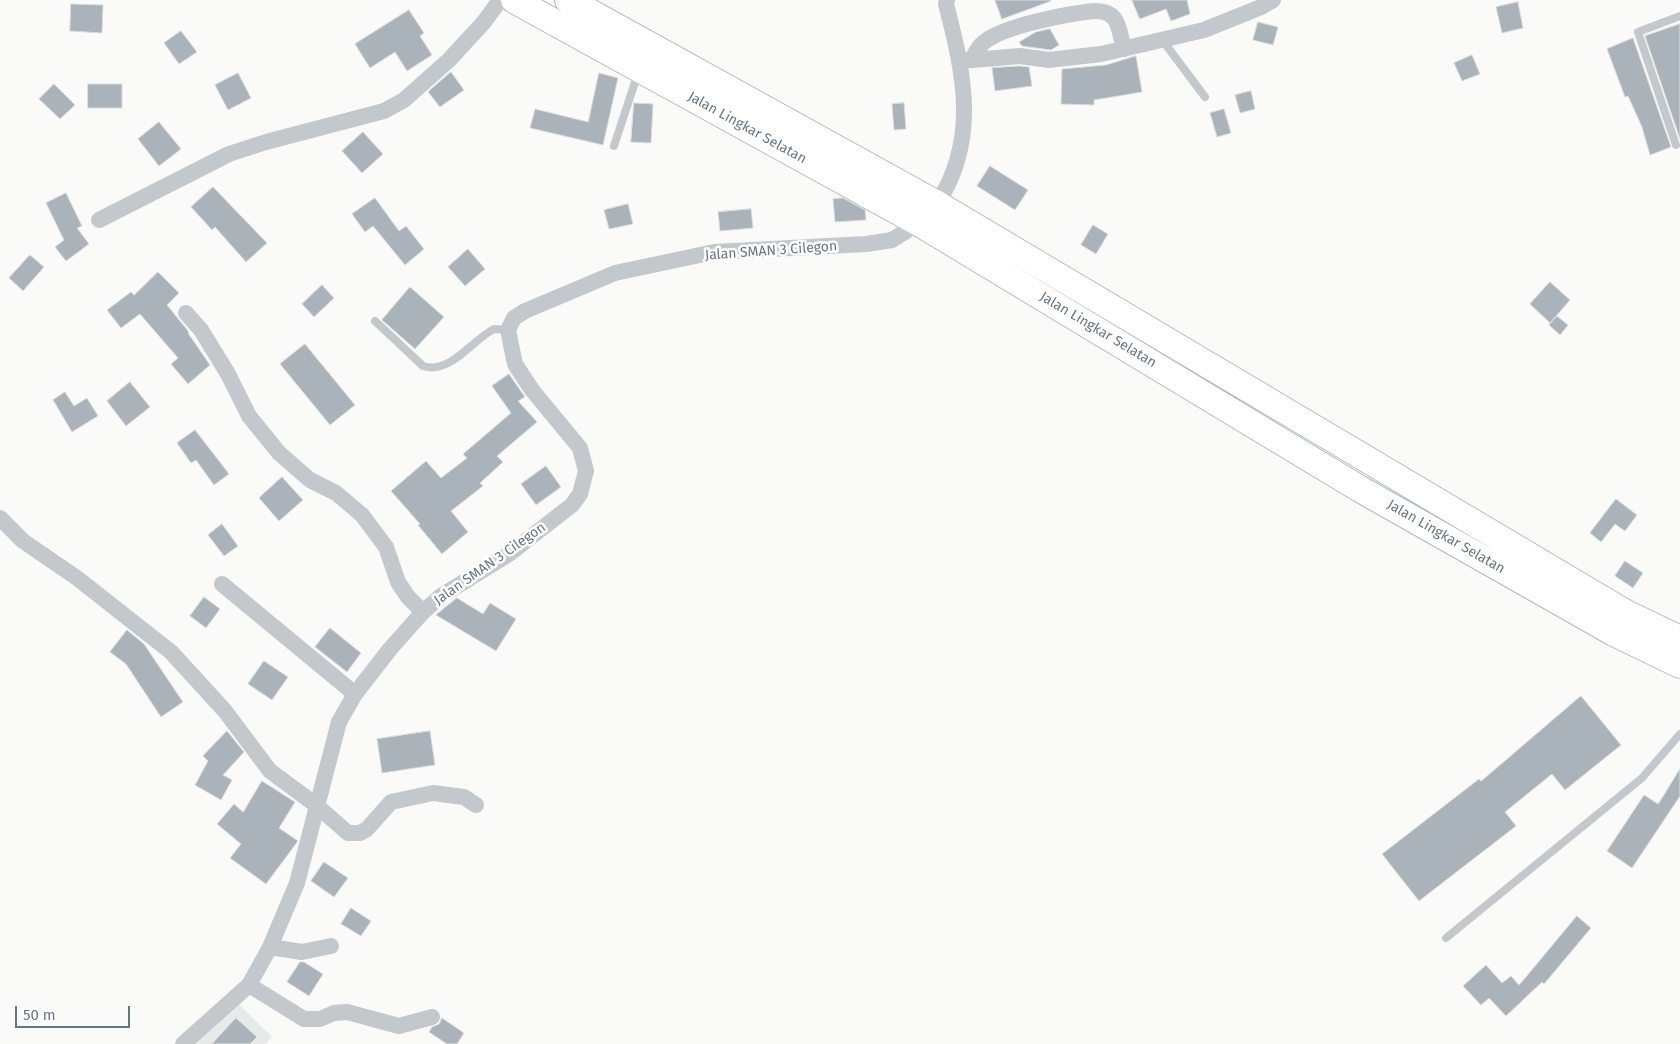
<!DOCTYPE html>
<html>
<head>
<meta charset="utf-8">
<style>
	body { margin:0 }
	#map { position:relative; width:1680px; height:1044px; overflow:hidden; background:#fafaf8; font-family:"Fira Sans",sans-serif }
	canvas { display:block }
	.scale { position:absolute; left:15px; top:1006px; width:115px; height:22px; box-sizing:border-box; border:2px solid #657683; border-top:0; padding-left:6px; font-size:15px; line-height:18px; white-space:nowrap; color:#657683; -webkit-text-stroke:4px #fff; paint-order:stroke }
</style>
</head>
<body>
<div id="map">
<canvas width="1680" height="1044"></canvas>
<div class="scale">50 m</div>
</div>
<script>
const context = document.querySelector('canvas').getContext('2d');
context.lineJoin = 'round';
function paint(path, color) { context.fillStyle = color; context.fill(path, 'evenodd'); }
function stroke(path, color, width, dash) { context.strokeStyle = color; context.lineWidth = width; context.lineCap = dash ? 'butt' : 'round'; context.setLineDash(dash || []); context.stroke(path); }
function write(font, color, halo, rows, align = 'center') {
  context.font = font + ' "Fira Sans",sans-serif'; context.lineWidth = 5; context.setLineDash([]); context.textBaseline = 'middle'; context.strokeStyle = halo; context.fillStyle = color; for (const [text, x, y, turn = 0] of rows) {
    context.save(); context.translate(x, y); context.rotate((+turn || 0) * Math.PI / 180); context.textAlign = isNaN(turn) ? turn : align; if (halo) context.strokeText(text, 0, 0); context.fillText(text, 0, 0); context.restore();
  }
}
paint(new Path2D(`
	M 238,1003 L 272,1037 L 265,1044 L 250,1044 L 257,1036 L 236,1018 L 214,1042 L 216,1044 L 188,1044 Z`), '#e8e9e9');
const building = new Path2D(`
	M 995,0 L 1051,0 L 1051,1 L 1002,19 Z
	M 1132,0 L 1187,0 L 1190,14 L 1171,21 L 1166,9 L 1140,19 Z
	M 1518,2 L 1523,28 L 1502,33 L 1496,7 Z
	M 71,4 L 103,5 L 102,33 L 70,31 Z
	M 409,10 L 424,33 L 420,36 L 432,55 L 407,71 L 395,52 L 370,68 L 355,44 Z
	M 1258,22 L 1278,27 L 1273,45 L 1253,40 Z
	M 1680,24 L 1680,139 L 1645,36 Z
	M 1050,29 L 1059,45 L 1051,50 L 1022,46 L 1019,42 L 1036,32 Z
	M 181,31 L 197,52 L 179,64 L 164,43 Z
	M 1633,38 L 1671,147 L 1650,155 L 1642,127 L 1628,96 L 1625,97 L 1607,49 Z
	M 1472,55 L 1480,74 L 1462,81 L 1454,63 Z
	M 1136,56 L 1142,92 L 1094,100 L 1094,105 L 1061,104 L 1062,69 L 1106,65 Z
	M 1020,66 L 1029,67 L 1032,86 L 995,91 L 992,68 Z
	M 451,72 L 464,90 L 440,107 L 428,92 Z
	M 238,73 L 251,98 L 228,110 L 215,85 Z
	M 599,73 L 618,78 L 603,145 L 530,128 L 535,109 L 588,122 Z
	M 54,84 L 75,105 L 60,119 L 39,99 Z
	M 88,84 L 122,84 L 122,108 L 88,108 Z
	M 1251,91 L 1255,109 L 1240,113 L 1235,95 Z
	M 634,103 L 653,104 L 651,143 L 631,142 Z
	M 904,103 L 906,129 L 894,130 L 892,104 Z
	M 1224,109 L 1231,133 L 1217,137 L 1210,113 Z
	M 159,122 L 181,149 L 159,166 L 138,139 Z
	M 363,132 L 383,154 L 362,173 L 342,151 Z
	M 990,166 L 1028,190 L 1015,210 L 977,186 Z
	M 213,187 L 267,243 L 246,262 L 215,227 L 212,230 L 191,207 Z
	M 66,193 L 82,226 L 77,228 L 89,244 L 66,261 L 55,247 L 64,240 L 46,203 Z
	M 375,198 L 399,231 L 406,226 L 424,249 L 405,265 L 373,226 L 365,232 L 352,214 Z
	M 843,198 L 865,210 L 866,220 L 835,222 L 833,199 Z
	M 628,204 L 633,224 L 609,229 L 604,210 Z
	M 751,209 L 753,228 L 720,231 L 718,212 Z
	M 1093,225 L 1108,234 L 1096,254 L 1081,245 Z
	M 468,249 L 485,269 L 465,286 L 448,267 Z
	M 30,255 L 44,267 L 23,291 L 9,278 Z
	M 158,272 L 179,293 L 167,305 L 189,332 L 188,333 L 210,365 L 188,384 L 171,364 L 178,358 L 140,314 L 121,328 L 107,310 L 131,292 L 134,295 Z
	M 1550,282 L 1570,300 L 1550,323 L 1530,304 Z
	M 322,285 L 334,298 L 314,317 L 302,304 Z
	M 410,287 L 444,317 L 415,349 L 382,320 Z
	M 1557,316 L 1568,325 L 1560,335 L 1549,325 Z
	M 305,344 L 355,405 L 330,425 L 280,364 Z
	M 509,374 L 525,397 L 518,401 L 537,422 L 497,456 L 503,462 L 480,483 L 483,486 L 451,511 L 468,532 L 442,554 L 418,525 L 420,524 L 391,491 L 426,461 L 441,478 L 467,458 L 463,454 L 511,413 L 492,386 Z
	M 130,382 L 150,407 L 126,426 L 107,401 Z
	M 65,392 L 74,406 L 87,398 L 98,416 L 72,432 L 53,400 Z
	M 195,430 L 229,474 L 214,485 L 196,460 L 191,463 L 177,443 Z
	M 546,466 L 561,487 L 536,505 L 521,484 Z
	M 282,477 L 303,500 L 279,521 L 259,498 Z
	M 1616,499 L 1637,515 L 1625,531 L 1615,524 L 1601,542 L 1590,533 Z
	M 222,524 L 238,546 L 224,556 L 208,535 Z
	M 1625,561 L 1643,573 L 1633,588 L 1615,576 Z
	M 204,597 L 220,609 L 206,628 L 190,616 Z
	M 457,598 L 483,614 L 490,603 L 516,619 L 496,651 L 436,615 Z
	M 330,628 L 361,653 L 347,672 L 315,647 Z
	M 127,630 L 144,644 L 183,702 L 161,717 L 126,664 L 110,652 Z
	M 264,661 L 288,677 L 272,700 L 248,684 Z
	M 1581,696 L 1621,745 L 1565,790 L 1552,774 L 1505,812 L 1516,826 L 1419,901 L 1382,854 L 1479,779 L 1481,781 Z
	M 227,731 L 244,752 L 223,775 L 232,780 L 221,800 L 195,785 L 208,761 L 203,756 Z
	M 430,731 L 435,765 L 382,773 L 377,739 Z
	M 1680,769 L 1680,796 L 1632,868 L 1607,851 L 1644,795 L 1658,804 Z
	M 262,781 L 295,802 L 279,828 L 298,841 L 266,884 L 230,858 L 241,844 L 217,824 L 234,804 L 243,812 Z
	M 324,862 L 348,878 L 334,897 L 311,881 Z
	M 351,908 L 371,921 L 361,936 L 341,924 Z
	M 1577,916 L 1591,928 L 1544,984 L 1542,982 L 1506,1016 L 1489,998 L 1481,1005 L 1463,986 L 1486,965 L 1502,983 L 1511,976 L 1519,985 Z
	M 300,962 L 304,962 L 323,974 L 309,996 L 287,982 Z
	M 236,1018 L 257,1037 L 250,1044 L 212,1044 Z
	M 442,1018 L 464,1033 L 457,1044 L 447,1044 L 429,1032 L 432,1027 L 439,1024 Z`);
paint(building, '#aab3b9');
stroke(building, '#dcdcda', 1);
const trunk = new Path2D(`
	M 514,0 L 919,223 L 1360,489 L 1614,633 L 1680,665
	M 568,0 L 937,204 L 1624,612 L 1680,639`);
stroke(trunk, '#b4b9bd', 28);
stroke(new Path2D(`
	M 1163,41 L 1205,97
	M 1676,145 L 1638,32 L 1680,16
	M 614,146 L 638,73
	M 375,321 L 423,366 C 450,375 472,340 494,329 L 508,330
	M 1446,938 L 1642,778 L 1680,734`), '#c3c8cc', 8);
stroke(new Path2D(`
	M 972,59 C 975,54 978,47 983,43 C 1002,26 1067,14 1093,11 C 1120,10 1118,28 1124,49
	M 961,61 L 1020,56 L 1049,60 L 1101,54 L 1204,30 L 1261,7 L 1273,0
	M 937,204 C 979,139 964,74 946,4 L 947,0
	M 99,220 L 229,154 L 266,142 L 384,111 L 404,100 L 449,60 L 484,22 L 500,0
	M 186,313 L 201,330 L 228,374 L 249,416 L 279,453 L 310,480 L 336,493 L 362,515 L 386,547 L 398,582 L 408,597 L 423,612
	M 0,518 L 23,541 L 77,578 L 171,652 L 225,711 L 270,771 L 316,805 L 348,833 L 360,833 L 367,829 L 391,802 L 433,793 L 464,797 L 476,805
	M 222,584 L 355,694
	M 270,947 L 302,952 L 331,946
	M 249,985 L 304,1019 L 320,1019 L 334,1013 L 347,1012 L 399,1026 L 432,1017
	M 183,1044 L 249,985 L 270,947 L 297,883 L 339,722 L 355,694 L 390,649 L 423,612 L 441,596 L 509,554 L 572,505 L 580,494 L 586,471 L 580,448 L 532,390 L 515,364 L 508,330 L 514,318 L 525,311 L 615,273 L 714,252 L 866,244 L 892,240 L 919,223`), '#c3c8cc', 16);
stroke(trunk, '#fff', 26);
write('14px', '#657683', '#fff', [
	["Jalan Lingkar Selatan",747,128,29],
	["Jalan SMAN 3 Cilegon",771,251,-4],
	["Jalan Lingkar Selatan",1098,330,31],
	["Jalan Lingkar Selatan",1446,537,30],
	["Jalan SMAN 3 Cilegon",490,564,-35]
]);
</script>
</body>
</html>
